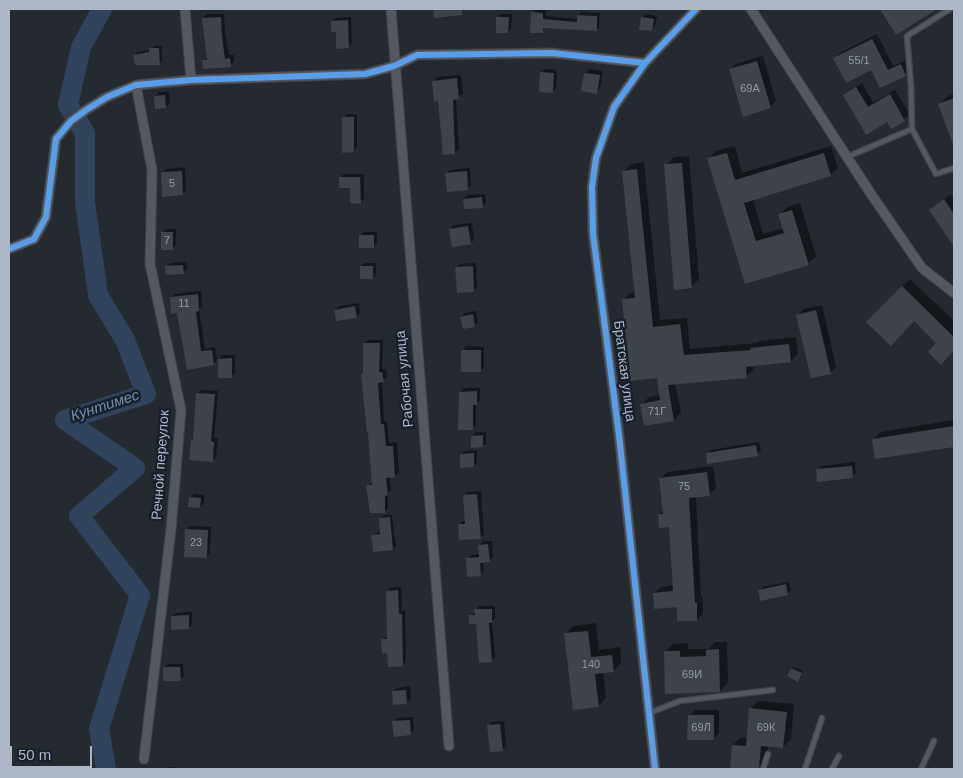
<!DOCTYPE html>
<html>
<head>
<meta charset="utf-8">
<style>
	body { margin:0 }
	#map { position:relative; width:963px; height:778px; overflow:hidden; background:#252a31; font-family:Arial,sans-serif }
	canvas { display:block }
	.frame { position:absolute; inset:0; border:10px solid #acb6c4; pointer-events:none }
	.scale { position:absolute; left:10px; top:746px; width:82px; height:22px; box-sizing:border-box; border:2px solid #acb6c4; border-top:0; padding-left:6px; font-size:15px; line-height:18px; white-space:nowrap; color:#acb6c4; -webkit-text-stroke:4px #18202b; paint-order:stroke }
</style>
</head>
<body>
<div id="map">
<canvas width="963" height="778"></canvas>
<div class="frame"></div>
<div class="scale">50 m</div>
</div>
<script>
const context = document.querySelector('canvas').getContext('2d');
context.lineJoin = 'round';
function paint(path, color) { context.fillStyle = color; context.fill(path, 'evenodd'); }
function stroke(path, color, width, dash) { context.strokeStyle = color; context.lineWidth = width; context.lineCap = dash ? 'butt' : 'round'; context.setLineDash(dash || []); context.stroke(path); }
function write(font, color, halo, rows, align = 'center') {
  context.font = font + ' Arial,sans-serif'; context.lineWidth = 5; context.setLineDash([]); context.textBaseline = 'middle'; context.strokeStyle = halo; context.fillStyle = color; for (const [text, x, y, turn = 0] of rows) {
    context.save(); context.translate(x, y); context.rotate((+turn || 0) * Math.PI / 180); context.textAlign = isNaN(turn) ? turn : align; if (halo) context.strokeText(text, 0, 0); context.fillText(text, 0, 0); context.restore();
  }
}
paint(new Path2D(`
	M 881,9 L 935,9 L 896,33 Z
	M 535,10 L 546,10 L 546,16 L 578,19 L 578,16 L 581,12 L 600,13 L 599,27 L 596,30 L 545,27 L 542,32 L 532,13 Z
	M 207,14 L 224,14 L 225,33 L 229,55 L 234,55 L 234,62 L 230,65 L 204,61 L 208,57 L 203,18 Z
	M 501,14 L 512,14 L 511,29 L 508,32 L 497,18 Z
	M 646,14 L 657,16 L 655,26 L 651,30 L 642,18 Z
	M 351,17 L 352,43 L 348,47 L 332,21 L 336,18 Z
	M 877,34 L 893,66 L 906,60 L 911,69 L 905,75 L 872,69 L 835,58 L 840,53 Z
	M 154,46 L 162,46 L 162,61 L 159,64 L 135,55 L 138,52 L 151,50 Z
	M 763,56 L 776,101 L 770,107 L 731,69 L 736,64 Z
	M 545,69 L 557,70 L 556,88 L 552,92 L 541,73 Z
	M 589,69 L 603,71 L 600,89 L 597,92 L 583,90 L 585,73 Z
	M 461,75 L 463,94 L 456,98 L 459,149 L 455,153 L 434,81 L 437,77 Z
	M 862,83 L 873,103 L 895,90 L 910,115 L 891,128 L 887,121 L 844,95 Z
	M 159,92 L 169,92 L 170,103 L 166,107 L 155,96 Z
	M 954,94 L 954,143 L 940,104 L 948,96 Z
	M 347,114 L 357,114 L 357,147 L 353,151 L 344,118 Z
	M 735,146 L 742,173 L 831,146 L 838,168 L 830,175 L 753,199 L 763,234 L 784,228 L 780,214 L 787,207 L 800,203 L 816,256 L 808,264 L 746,282 L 709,159 L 716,151 Z
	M 689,156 L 699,279 L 691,287 L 666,165 L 674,157 Z
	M 644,162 L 660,320 L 687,318 L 690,349 L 757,343 L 759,341 L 796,337 L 798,354 L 791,361 L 753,365 L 753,370 L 746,377 L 675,383 L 681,412 L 674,420 L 642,404 L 649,397 L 660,395 L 658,377 L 623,300 L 630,293 L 636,292 L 624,171 L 631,164 Z
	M 185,167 L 186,190 L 182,194 L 162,172 L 166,169 Z
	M 470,168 L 471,185 L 468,189 L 447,173 L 450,170 Z
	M 344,174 L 364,174 L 364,199 L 360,202 L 351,187 L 340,178 Z
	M 485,194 L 486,203 L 482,206 L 464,199 L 468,195 Z
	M 950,194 L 954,200 L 954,244 L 931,210 Z
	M 472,223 L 474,240 L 470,243 L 450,229 L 454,225 Z
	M 166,229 L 176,229 L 176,245 L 172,249 L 162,233 Z
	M 364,232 L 377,232 L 377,243 L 373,247 L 360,236 Z
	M 187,262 L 187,269 L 183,273 L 166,267 L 170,263 Z
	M 365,263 L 376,263 L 376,274 L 373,278 L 361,266 Z
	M 476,263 L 477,287 L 474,290 L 456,268 L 460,264 Z
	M 910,279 L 954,321 L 954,349 L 941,363 L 938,343 L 914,320 L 868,322 Z
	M 201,291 L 202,306 L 199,309 L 205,349 L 215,347 L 217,360 L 214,364 L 188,368 L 178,312 L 171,297 L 175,294 Z
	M 359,303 L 360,313 L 357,317 L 335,310 L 339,306 Z
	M 822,305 L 836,367 L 830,373 L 798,315 L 804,309 Z
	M 476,311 L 478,322 L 474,326 L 461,317 L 465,313 Z
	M 368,340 L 383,340 L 382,369 L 386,369 L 387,377 L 382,381 L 384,421 L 387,421 L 389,443 L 397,442 L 399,472 L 395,476 L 389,476 L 391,490 L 388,493 L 388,508 L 384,512 L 368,486 L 373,482 L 364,373 L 364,344 Z
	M 466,346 L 484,347 L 484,367 L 480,371 L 463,350 Z
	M 223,355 L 235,355 L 235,373 L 231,377 L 219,359 Z
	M 464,388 L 480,388 L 480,400 L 476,404 L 476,425 L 472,429 L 460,392 Z
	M 201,390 L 218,391 L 214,438 L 218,438 L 216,457 L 212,461 L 192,440 L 194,438 L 197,393 Z
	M 954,420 L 954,445 L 876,457 L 873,440 L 881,432 Z
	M 476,432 L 486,432 L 486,443 L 483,446 L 472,436 Z
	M 759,442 L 761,451 L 757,454 L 707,454 L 711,450 Z
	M 477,450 L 477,462 L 474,466 L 461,454 L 465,451 Z
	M 855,462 L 856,473 L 852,477 L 817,470 L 821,466 Z
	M 713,466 L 716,488 L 709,494 L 696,496 L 701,597 L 703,597 L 703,614 L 696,620 L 679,606 L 654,593 L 661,587 L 674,585 L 671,526 L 659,515 L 664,510 L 660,479 L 667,472 Z
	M 481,491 L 484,534 L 481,537 L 459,525 L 463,521 L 466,521 L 465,496 L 468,492 Z
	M 194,494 L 204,495 L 204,503 L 200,507 L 190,498 Z
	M 384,515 L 392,515 L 396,546 L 393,549 L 373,536 L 376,533 L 381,532 L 381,518 Z
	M 190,526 L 211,527 L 210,553 L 207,557 L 186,530 Z
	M 483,541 L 492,541 L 493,557 L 489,561 L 483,562 L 484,571 L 480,574 L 467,559 L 471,555 L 480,554 L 480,545 Z
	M 789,582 L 791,590 L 787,594 L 759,591 L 763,587 Z
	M 401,587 L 402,611 L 405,610 L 406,661 L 403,665 L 389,651 L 382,640 L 389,636 L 387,591 L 391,588 Z
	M 479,606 L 495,606 L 495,618 L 492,621 L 495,657 L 492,661 L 477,622 L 470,616 L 476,612 L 476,610 Z
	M 192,612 L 192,624 L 189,628 L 172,616 L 176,613 Z
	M 596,623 L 599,650 L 620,647 L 621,663 L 614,671 L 603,672 L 606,698 L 599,706 L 565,634 L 573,626 Z
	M 715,642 L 727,642 L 728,683 L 720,691 L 665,652 L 673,644 L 688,643 L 688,649 L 709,649 Z
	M 168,664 L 183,664 L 184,676 L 180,679 L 164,668 Z
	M 793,667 L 803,671 L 799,679 L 788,676 Z
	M 410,686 L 411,699 L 407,702 L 393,691 L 397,688 Z
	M 758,701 L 794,704 L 791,739 L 783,747 L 768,746 L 767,759 L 759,767 L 757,766 L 756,769 L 731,769 L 733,745 L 741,737 L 748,738 L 751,709 Z
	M 695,710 L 719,710 L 719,733 L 713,739 L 689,716 Z
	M 413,717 L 414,730 L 410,734 L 394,722 L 397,718 Z
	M 504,721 L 506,746 L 502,750 L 488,726 L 492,722 Z
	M 175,767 L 176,769 L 161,769 L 162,768 Z`), '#0007');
stroke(new Path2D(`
	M 102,9 L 81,47 L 68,105 L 85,133 L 85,202 L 98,295 L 125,340 L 146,394 L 65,420 L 135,468 L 79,516 L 140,595 L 99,729 L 106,769`), '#30435b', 20);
paint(new Path2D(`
	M 433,9 L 462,9 L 462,15 L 434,18 Z
	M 880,9 L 937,9 L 896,35 Z
	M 531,12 L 543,13 L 543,19 L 577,22 L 577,15 L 597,16 L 597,31 L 543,28 L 543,33 L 530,33 Z
	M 221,17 L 222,37 L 225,59 L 230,58 L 231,67 L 203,69 L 202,60 L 207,60 L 202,18 Z
	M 496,17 L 509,17 L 508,33 L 496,33 Z
	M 641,17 L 654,19 L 652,31 L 639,30 Z
	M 348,20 L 349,48 L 336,49 L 336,32 L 331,32 L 331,21 Z
	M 872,39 L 888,70 L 901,64 L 906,76 L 880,88 L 871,70 L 846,83 L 833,58 Z
	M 149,48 L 159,48 L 160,65 L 135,65 L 133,55 L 149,52 Z
	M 757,61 L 771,108 L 743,117 L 729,69 Z
	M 540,72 L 554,73 L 553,93 L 539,92 Z
	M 584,73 L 600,75 L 597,94 L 581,91 Z
	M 457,78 L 459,99 L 453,100 L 455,154 L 443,155 L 438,101 L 434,102 L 432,81 Z
	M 856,87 L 868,107 L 890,94 L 905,121 L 891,129 L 887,122 L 866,135 L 843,95 Z
	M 165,95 L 166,108 L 155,109 L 154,96 Z
	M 954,98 L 954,144 L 953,144 L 938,104 Z
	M 342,117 L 354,117 L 354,152 L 342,153 Z
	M 727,153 L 735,180 L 824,153 L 831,176 L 744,203 L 756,241 L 784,233 L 778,214 L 792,210 L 809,265 L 745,284 L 707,158 Z
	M 682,163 L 692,288 L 674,290 L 664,164 Z
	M 637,169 L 653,327 L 680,324 L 684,355 L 751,350 L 750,348 L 789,344 L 791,362 L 746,367 L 747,378 L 668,385 L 674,421 L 644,426 L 640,404 L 660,400 L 657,378 L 630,381 L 622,299 L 635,298 L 622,171 Z
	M 182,171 L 183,195 L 162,197 L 161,172 Z
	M 467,171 L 468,190 L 447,192 L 445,173 Z
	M 339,177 L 360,177 L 361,204 L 350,203 L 350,188 L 339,188 Z
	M 482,197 L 483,208 L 464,209 L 463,199 Z
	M 944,199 L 954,214 L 954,247 L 929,210 Z
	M 468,226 L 471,244 L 452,247 L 449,229 Z
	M 161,232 L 173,232 L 173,250 L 161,250 Z
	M 359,235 L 374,235 L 374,248 L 359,248 Z
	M 183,265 L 184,274 L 166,275 L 165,266 Z
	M 360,266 L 373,266 L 373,279 L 360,279 Z
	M 473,266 L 474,292 L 457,293 L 455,267 Z
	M 902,286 L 954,337 L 954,350 L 941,365 L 928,352 L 936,343 L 914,321 L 891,346 L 866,322 Z
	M 198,294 L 199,311 L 196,312 L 201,351 L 212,350 L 214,365 L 187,370 L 177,313 L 171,314 L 170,297 Z
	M 355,306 L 357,318 L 336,321 L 334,310 Z
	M 816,310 L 831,374 L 811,378 L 796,315 Z
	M 473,314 L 475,327 L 463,329 L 460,317 Z
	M 363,343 L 380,343 L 379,372 L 382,372 L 384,382 L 378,383 L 381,424 L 384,424 L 386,446 L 393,446 L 395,477 L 386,478 L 388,495 L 385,496 L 385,513 L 370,513 L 366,485 L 372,485 L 368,433 L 367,433 L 361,374 L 363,374 Z
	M 461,350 L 481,350 L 481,372 L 461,372 Z
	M 232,358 L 232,378 L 218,378 L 218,359 Z
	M 477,391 L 477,405 L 473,405 L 473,430 L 458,430 L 459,392 Z
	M 196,393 L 215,394 L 211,441 L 214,442 L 213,462 L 189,460 L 191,440 L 193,440 Z
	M 954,426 L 954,447 L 875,459 L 872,439 Z
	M 483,435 L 483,447 L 471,448 L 471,436 Z
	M 756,445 L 758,456 L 707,464 L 706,453 Z
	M 474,453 L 474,467 L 460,468 L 460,454 Z
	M 852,466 L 853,478 L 817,482 L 816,469 Z
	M 707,472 L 710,496 L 689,498 L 695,603 L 697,603 L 697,621 L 677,621 L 677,607 L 654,609 L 653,593 L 673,591 L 669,527 L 659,528 L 658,514 L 663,514 L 659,478 Z
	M 477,494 L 481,539 L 459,540 L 458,524 L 465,524 L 463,495 Z
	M 189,497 L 201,498 L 200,508 L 188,507 Z
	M 390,517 L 393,550 L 373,552 L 371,535 L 380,534 L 379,518 Z
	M 185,529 L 208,530 L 207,558 L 184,557 Z
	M 488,544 L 490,562 L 480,563 L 481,576 L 467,577 L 466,558 L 479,557 L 478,545 Z
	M 786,584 L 788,595 L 760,601 L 758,590 Z
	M 398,590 L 399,614 L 402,614 L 403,666 L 388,667 L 387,653 L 382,653 L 381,639 L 387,639 L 386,591 Z
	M 474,609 L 492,609 L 492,623 L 489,623 L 492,662 L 479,663 L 476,624 L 469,624 L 469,615 L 475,615 Z
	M 189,615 L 189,629 L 171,630 L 171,616 Z
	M 588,631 L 591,657 L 612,655 L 614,672 L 595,674 L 599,707 L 573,710 L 564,633 Z
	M 719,649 L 720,692 L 665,694 L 664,651 L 680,651 L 680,657 L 706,656 L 706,650 Z
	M 163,667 L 180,667 L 181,681 L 163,681 Z
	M 791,668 L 802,673 L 798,682 L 787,676 Z
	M 406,690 L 407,704 L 393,705 L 392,691 Z
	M 749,708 L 787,712 L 783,748 L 761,746 L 759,768 L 730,769 L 732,745 L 746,746 Z
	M 688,715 L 714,715 L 714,740 L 687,740 Z
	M 410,720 L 411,735 L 394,737 L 392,721 Z
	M 500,724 L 503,751 L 490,752 L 487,725 Z`), '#3e434a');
const lane = new Path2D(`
	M 912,129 L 936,174 L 954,168
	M 847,157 L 912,129 L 911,86 L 907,36 L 950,9
	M 649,713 L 680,701 L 773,690
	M 763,769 L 768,754
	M 805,769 L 822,718
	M 832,769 L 839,756
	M 921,769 L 934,741`);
const street = new Path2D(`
	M 185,9 L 191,80
	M 391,9 L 449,746
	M 751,9 L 871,194 L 922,268 L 954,293
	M 136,85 L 152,170 L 150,264 L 181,410 L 171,529 L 144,759
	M 9,249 L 34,239 L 46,217 L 56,139 L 71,121 L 86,110 L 107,97 L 136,85 L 191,80 L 365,74 L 394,66 L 417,55 L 552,53 L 645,63
	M 655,769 L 619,435 L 593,234 L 592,187 L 596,158 L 614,107 L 645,63 L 696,9`);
stroke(lane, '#41454a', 7);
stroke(street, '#41454a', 11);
stroke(lane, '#545860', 4.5);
stroke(street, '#545860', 9);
stroke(new Path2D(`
	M 9,249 L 34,239 L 46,217 L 56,139 L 71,121 L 86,110 L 107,97 L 136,85 L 191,80 L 365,74 L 394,66 L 417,55 L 552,53 L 645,63
	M 655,769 L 619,435 L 593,234 L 592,187 L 596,158 L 614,107 L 645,63 L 696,9`), '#5a9eea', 6);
write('11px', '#9099a6', null, [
	["55/1",859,61],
	["69А",750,89],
	["5",172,184],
	["7",167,241],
	["11",184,304],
	["71Г",657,412],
	["75",684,487],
	["23",196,543],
	["140",591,665],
	["69И",692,675],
	["69Л",701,728],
	["69К",766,728]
]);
write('14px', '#acb6c4', '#18202b', [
	["Братская улица",624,371,83],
	["Рабочая улица",405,379,-95],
	["Речной переулок",161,465,-86]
]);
write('italic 15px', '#738dae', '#18202b', [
	["Кунтимес",105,406,-18]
]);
</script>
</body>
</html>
